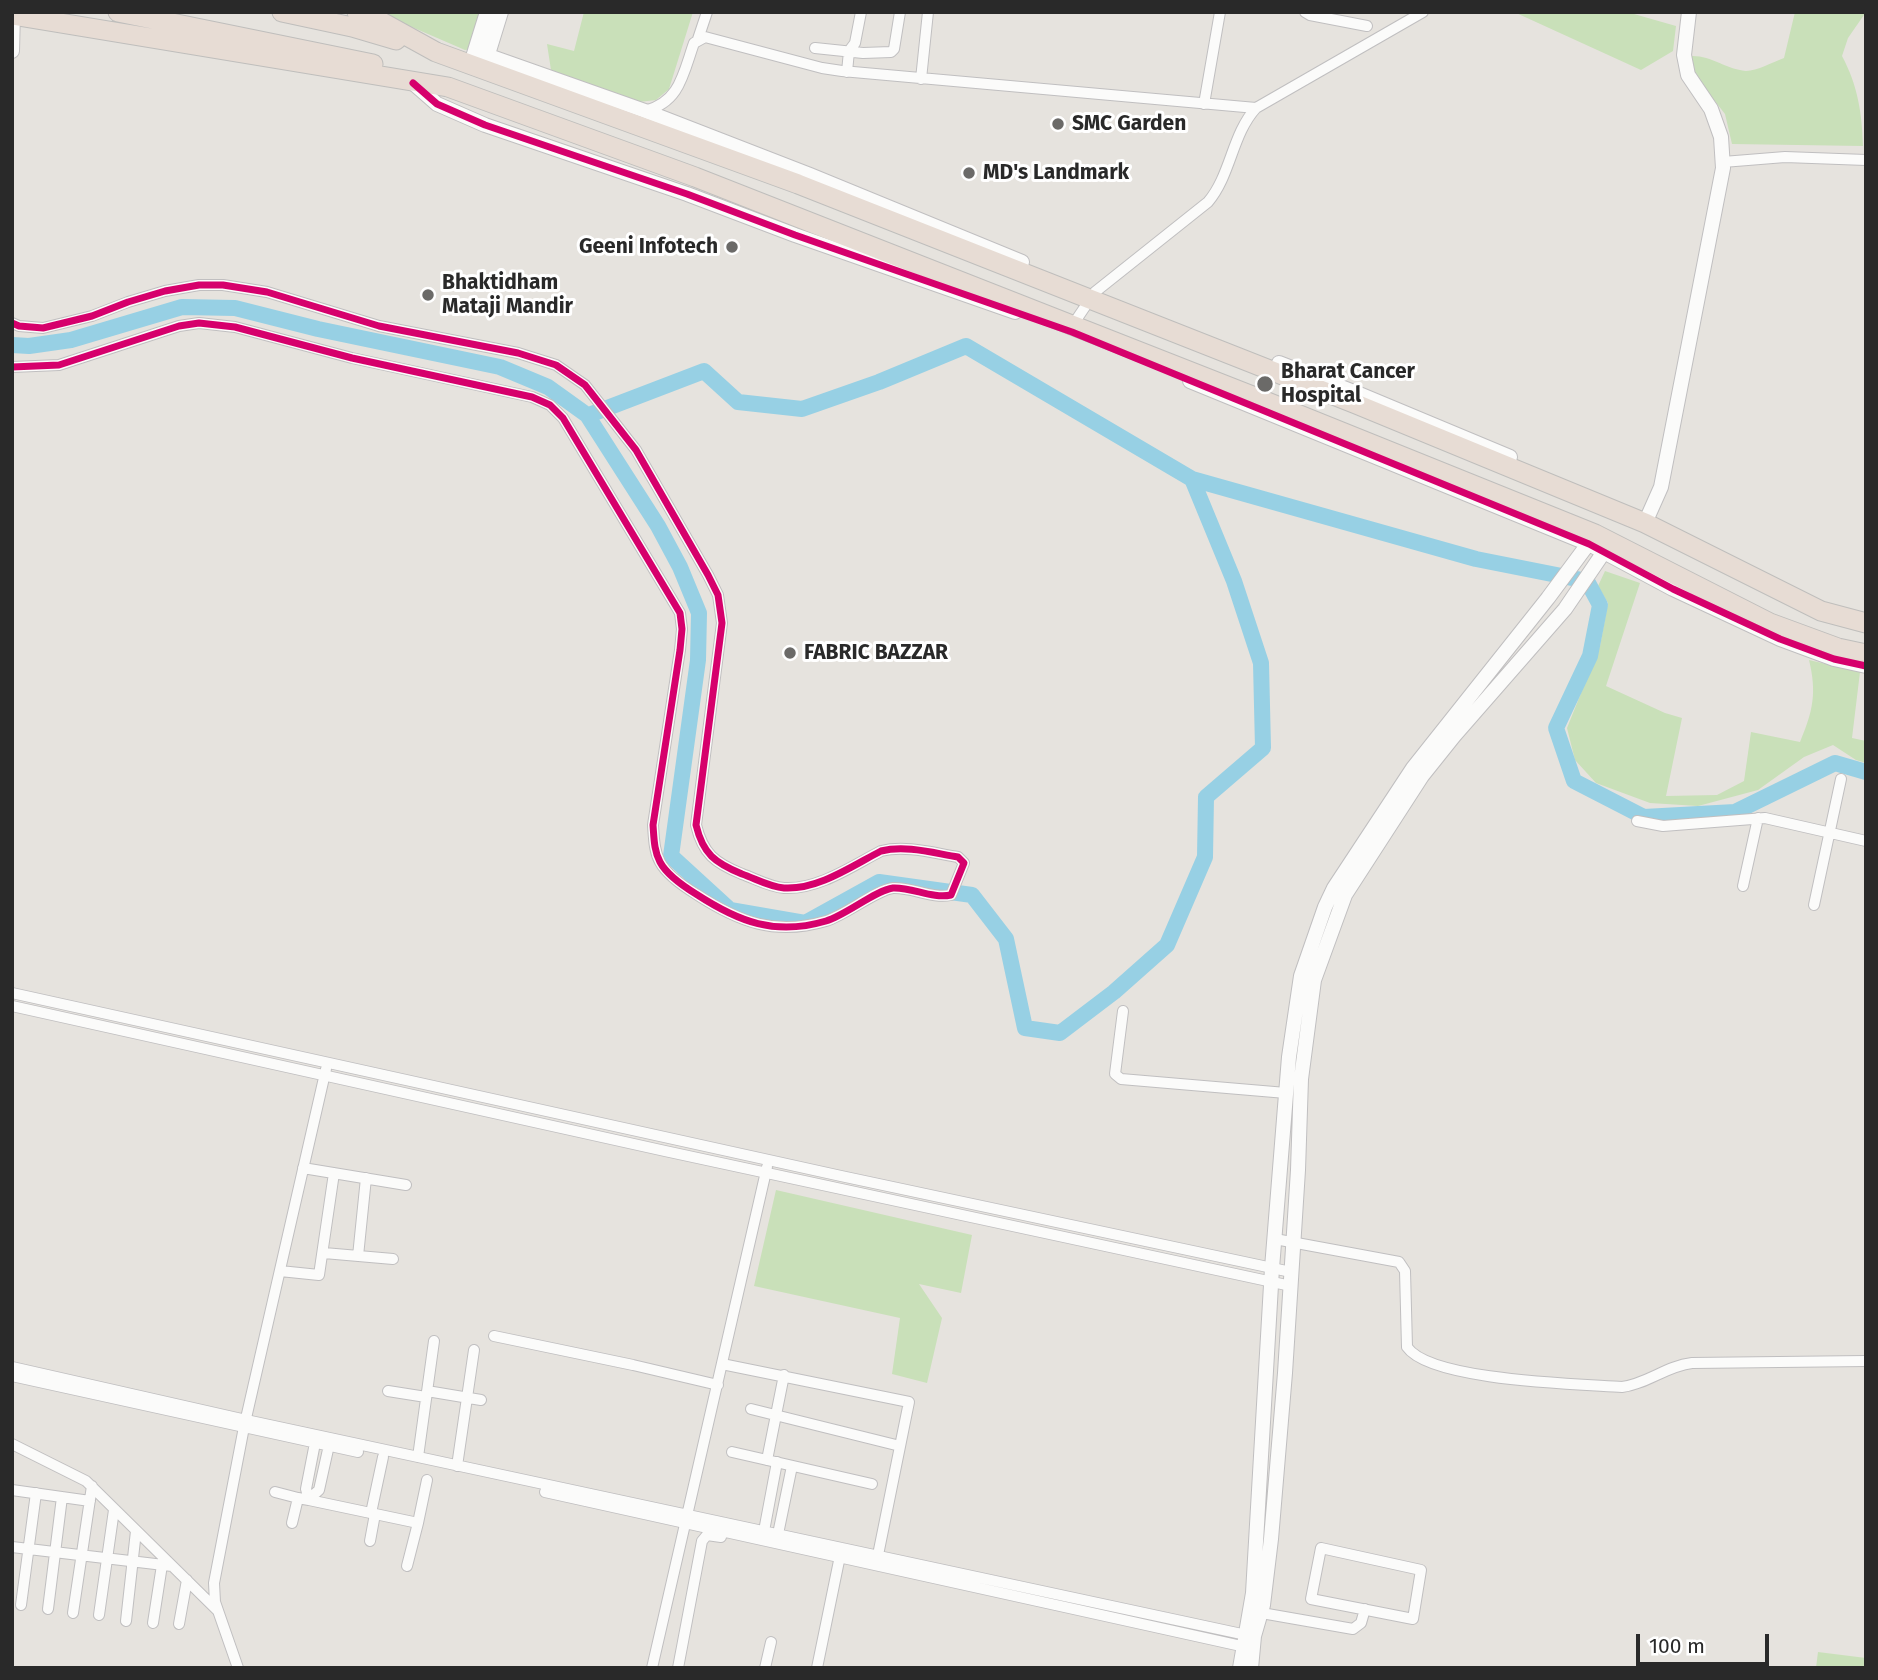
<!DOCTYPE html>
<html>
<head>
<meta charset="utf-8">
<style>
	body { margin:0 }
	#map { position:relative; width:1878px; height:1680px; overflow:hidden; background:#e6e3de; font-family:"Fira Sans",sans-serif }
	canvas { display:block }
	.frame { position:absolute; inset:0; border:14px solid #292929; pointer-events:none }
	.scale { position:absolute; left:1636px; top:1634px; width:133px; height:32px; box-sizing:border-box; border:4px solid #292929; border-top:0; padding-left:9px; font-size:21px; line-height:24px; white-space:nowrap; color:#292929; -webkit-text-stroke:5px #fff; paint-order:stroke }
</style>
</head>
<body>
<div id="map">
<canvas width="1878" height="1680"></canvas>
<div class="frame"></div>
<div class="scale">100 m</div>
</div>
<script>
const context = document.querySelector('canvas').getContext('2d');
context.lineJoin = 'round';
function paint(path, color) { context.fillStyle = color; context.fill(path, 'evenodd'); }
function stroke(path, color, width, dash) { context.strokeStyle = color; context.lineWidth = width; context.lineCap = dash ? 'butt' : 'round'; context.setLineDash(dash || []); context.stroke(path); }
function write(font, color, halo, rows, align = 'center') {
  context.font = font + ' "Fira Sans",sans-serif'; context.lineWidth = 6; context.setLineDash([]); context.textBaseline = 'middle'; context.strokeStyle = halo; context.fillStyle = color; for (const [text, x, y, turn = 0] of rows) {
    context.save(); context.translate(x, y); context.rotate((+turn || 0) * Math.PI / 180); context.textAlign = isNaN(turn) ? turn : align; if (halo) context.strokeText(text, 0, 0); context.fillText(text, 0, 0); context.restore();
  }
}
paint(new Path2D(`
	M 377,12 L 508,12 L 498,47 L 465,50 Z
	M 584,12 L 693,12 L 669,89 L 656,100 L 639,102 L 576,81 L 551,70 L 547,44 L 574,51 Z
	M 1514,12 L 1627,12 L 1676,26 L 1673,51 L 1641,70 Z
	M 1795,12 L 1866,12 L 1848,38 L 1842,56 C 1858,86 1862,113 1863,146 L 1732,144 L 1725,114 L 1696,77 L 1691,56 C 1710,55 1726,69 1746,71 C 1757,71 1773,62 1784,58 Z
	M 1605,571 L 1640,583 L 1606,686 L 1665,713 L 1682,718 L 1666,796 L 1717,795 L 1744,781 L 1751,732 L 1800,742 C 1813,711 1817,693 1809,660 L 1860,672 L 1852,738 L 1866,741 L 1866,763 L 1856,760 L 1833,745 L 1804,757 L 1758,790 L 1698,806 L 1650,803 L 1596,783 L 1575,760 L 1567,728 L 1600,646 L 1608,603 L 1598,586 Z
	M 776,1190 L 972,1235 L 961,1293 L 919,1284 L 942,1318 L 927,1383 L 892,1374 L 900,1318 L 754,1286 Z
	M 1818,1652 L 1866,1658 L 1866,1668 L 1816,1668 Z`), '#c9e0b9');
stroke(new Path2D(`
	M 12,345 L 29,346 L 71,340 L 182,307 L 235,308 L 318,329 L 500,367 L 548,387 L 587,415 L 658,526 L 680,567 L 699,613 L 698,660 L 671,856 L 730,910 L 805,923 L 879,882 L 972,895 L 1006,939 L 1025,1028 L 1060,1033 L 1114,992 L 1167,945 L 1205,857 L 1206,797 L 1263,748 L 1261,663 L 1234,581 L 1192,479 L 1476,559 L 1587,581 L 1600,605 L 1590,656 L 1556,728 L 1574,781 L 1644,817 L 1735,812 L 1835,763 L 1866,772
	M 589,415 L 704,371 L 738,402 L 802,409 L 879,382 L 966,346 L 1192,479`), '#97d0e4', 16);
const street = new Path2D(`
	M 1305,12 L 1310,15 L 1367,26
	M 698,39 L 707,12
	M 815,48 L 863,53 L 891,52 L 894,49 L 900,12
	M 847,72 L 849,51 L 855,43 L 861,12
	M 921,79 L 928,12
	M 1204,104 L 1220,12
	M 645,111 C 680,102 683,74 694,43 L 705,37 L 822,68 L 842,71 L 1256,108
	M 1723,162 L 1785,157 L 1866,160
	M 12,323 L 19,326 L 43,328 L 92,316 L 128,302 L 165,291 L 199,285 L 223,285 L 267,292 L 379,326 L 518,353 L 556,365 L 585,385 L 636,450 L 708,575 L 718,595 L 722,623 L 696,825 C 703,854 715,863 742,874 C 756,879 770,887 784,888 C 818,890 852,866 881,851 C 906,845 933,853 958,857 L 964,863 L 951,895 C 932,899 912,887 893,888 C 876,890 846,915 826,921 C 775,936 739,922 696,894 C 683,886 667,875 660,862 C 654,851 654,838 653,825 L 680,650 L 682,629 L 680,613 L 563,418 L 550,405 L 532,397 L 352,358 L 235,327 L 199,323 L 179,326 L 59,365 L 12,367
	M 1070,329 L 1095,292 L 1208,202 C 1231,175 1232,134 1256,108 L 1423,12
	M 1637,821 L 1663,826 L 1765,818 L 1866,841
	M 1743,886 L 1758,818
	M 1814,905 L 1841,779
	M 12,993 L 841,1176 L 1291,1272
	M 12,1006 L 665,1151 L 1291,1286
	M 1123,1011 L 1115,1074 L 1121,1079 L 1286,1093
	M 303,1168 L 406,1185
	M 1275,1239 L 1399,1262 L 1405,1271 L 1407,1347 C 1430,1381 1580,1384 1622,1387 C 1647,1384 1666,1366 1692,1363 L 1866,1361
	M 324,1253 L 393,1259
	M 358,1256 L 366,1178
	M 280,1271 L 319,1275 L 334,1173
	M 494,1336 L 633,1365 L 718,1385
	M 722,1364 L 909,1402 L 878,1555
	M 12,1367 L 246,1420 L 1251,1636
	M 12,1376 L 358,1452
	M 388,1391 L 426,1397
	M 427,1391 L 481,1400
	M 751,1409 L 900,1446
	M 315,1443 L 306,1489 L 309,1500 L 418,1523 L 427,1480
	M 12,1444 L 86,1481 L 217,1610
	M 732,1452 L 872,1484
	M 418,1457 L 434,1341
	M 767,1460 L 784,1375
	M 457,1466 L 474,1350
	M 12,1490 L 90,1501
	M 275,1492 L 298,1498
	M 545,1492 L 1250,1648
	M 310,1498 L 319,1490 L 329,1445
	M 371,1513 L 383,1457
	M 292,1523 L 298,1498 L 309,1500
	M 764,1531 L 777,1462
	M 778,1534 L 792,1466
	M 370,1541 L 375,1514
	M 12,1547 L 172,1566
	M 1321,1548 L 1421,1570 L 1413,1619 L 1311,1599 Z
	M 407,1566 L 418,1523
	M 21,1605 L 36,1493
	M 48,1609 L 62,1497
	M 1256,1612 L 1353,1629 L 1361,1623 L 1365,1609
	M 73,1613 L 92,1486
	M 99,1615 L 114,1510
	M 126,1621 L 136,1531
	M 153,1623 L 162,1565
	M 179,1624 L 187,1580
	M 238,1668 L 215,1602 L 214,1583 L 244,1427 L 326,1069
	M 652,1668 L 767,1167
	M 678,1668 L 702,1541 L 707,1535 L 721,1537
	M 765,1668 L 771,1642
	M 817,1668 L 841,1551`);
const secondary = new Path2D(`
	M 12,51 L 13,12
	M 475,51 L 645,111 L 810,175 L 1022,262
	M 473,57 L 487,12
	M 485,64 L 501,12
	M 413,83 L 437,104 L 485,125 L 687,194 L 795,235 L 1015,312
	M 1279,363 L 1359,394 L 1510,457
	M 1190,381 L 1589,544 L 1673,589 L 1780,639 L 1834,659 L 1866,666
	M 1645,523 L 1661,487 L 1723,168 L 1721,137 L 1711,109 L 1688,75 L 1684,55 L 1689,12
	M 1240,1668 L 1253,1593 L 1272,1268 L 1289,1057 L 1301,976 L 1325,907 L 1334,888 L 1413,768 L 1548,598 L 1594,536
	M 1251,1668 L 1254,1636 L 1263,1605 L 1271,1539 L 1285,1373 L 1298,1170 L 1301,1079 L 1314,980 L 1345,895 L 1422,776 L 1454,736 L 1565,609 L 1608,546`);
const highway = new Path2D(`
	M 118,12 L 373,64
	M 282,12 L 352,27 L 396,40
	M 357,12 L 378,20 L 436,52 L 798,184 L 1356,404 L 1645,523 L 1821,611 L 1866,623
	M 12,15 L 448,87 L 695,177 L 1250,395 L 1595,534 L 1770,623 L 1838,648 L 1866,654`);
stroke(street, '#c0bfc0', 12);
stroke(secondary, '#c0bfc0', 16);
stroke(highway, '#bfbebc', 21);
stroke(street, '#fbfbfa', 10);
stroke(secondary, '#fbfbfa', 14);
stroke(highway, '#e7dcd4', 19);
stroke(new Path2D(`
	M 413,83 L 437,104 L 485,125 L 687,194 L 795,235 L 1072,332 L 1589,544 L 1673,589 L 1780,639 L 1834,659 L 1866,666
	M 12,323 L 19,326 L 43,328 L 92,316 L 128,302 L 165,291 L 199,285 L 223,285 L 267,292 L 379,326 L 518,353 L 556,365 L 585,385 L 636,450 L 708,575 L 718,595 L 722,623 L 696,825 C 703,854 715,863 742,874 C 756,879 770,887 784,888 C 818,890 852,866 881,851 C 906,845 933,853 958,857 L 964,863 L 951,895 C 932,899 912,887 893,888 C 876,890 846,915 826,921 C 775,936 739,922 696,894 C 683,886 667,875 660,862 C 654,851 654,838 653,825 L 680,650 L 682,629 L 680,613 L 563,418 L 550,405 L 532,397 L 352,358 L 235,327 L 199,323 L 179,326 L 59,365 L 12,367`), '#d6006c', 7);
for (const [x, y, r, color] of [
	[1058,124,7,"#6b6a68"],
	[969,173,7,"#6b6a68"],
	[732,247,7,"#6b6a68"],
	[428,295,7,"#6b6a68"],
	[1265,384,9,"#6b6a68"],
	[790,653,7,"#6b6a68"]
]) { const dot = new Path2D(); dot.arc(x, y, r, 0, 2 * Math.PI); context.fillStyle = color; context.fill(dot); stroke(dot, '#fff', 2.5); }
write('bold 21px', '#292929', '#fff', [
	["SMC Garden",1072,124],
	["MD's Landmark",983,173],
	["Geeni Infotech",718,247,"right"],
	["Bhaktidham",442,283],
	["Mataji Mandir",442,307],
	["Bharat Cancer",1281,372],
	["Hospital",1281,396],
	["FABRIC BAZZAR",804,653]
], 'left');
</script>
</body>
</html>
